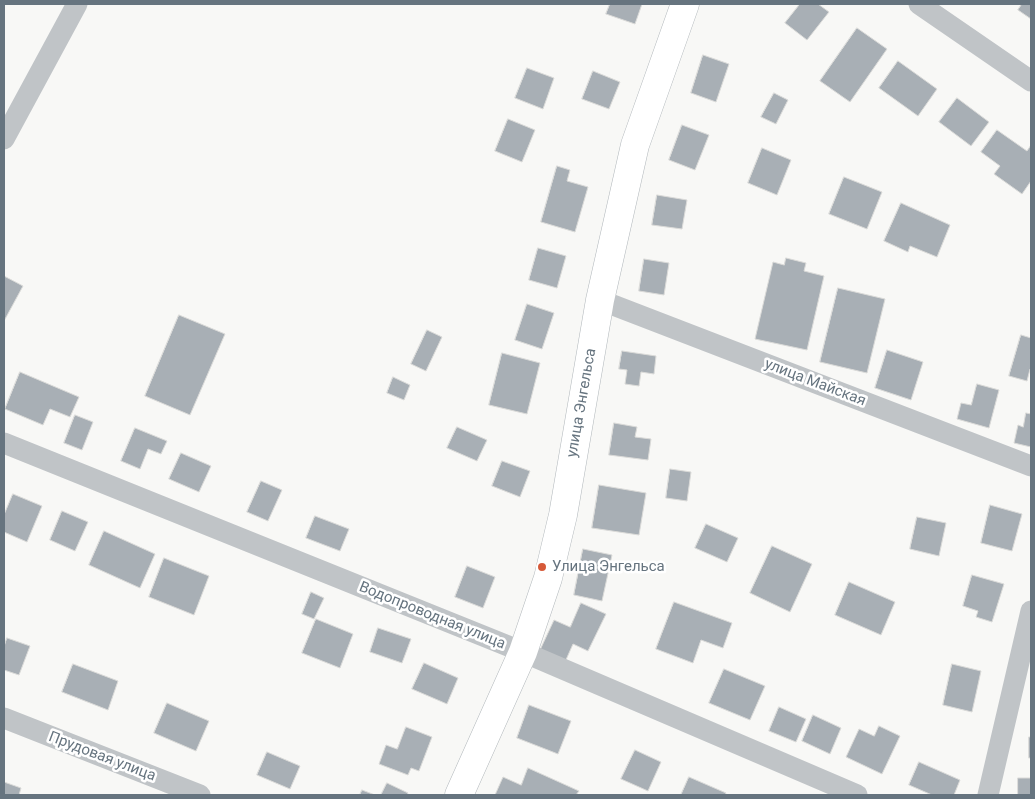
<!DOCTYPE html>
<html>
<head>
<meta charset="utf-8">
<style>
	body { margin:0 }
	#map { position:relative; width:1035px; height:799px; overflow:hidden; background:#f8f8f6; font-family:Roboto,sans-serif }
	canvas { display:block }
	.frame { position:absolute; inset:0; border:5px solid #66747f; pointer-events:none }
</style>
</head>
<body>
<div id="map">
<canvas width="1035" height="799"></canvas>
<div class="frame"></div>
</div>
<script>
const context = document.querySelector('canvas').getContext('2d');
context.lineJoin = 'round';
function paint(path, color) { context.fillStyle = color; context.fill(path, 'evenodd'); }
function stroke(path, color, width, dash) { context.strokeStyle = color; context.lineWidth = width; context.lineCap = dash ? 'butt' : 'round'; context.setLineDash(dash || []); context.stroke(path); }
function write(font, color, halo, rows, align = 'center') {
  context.font = font + ' Roboto,sans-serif'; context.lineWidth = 5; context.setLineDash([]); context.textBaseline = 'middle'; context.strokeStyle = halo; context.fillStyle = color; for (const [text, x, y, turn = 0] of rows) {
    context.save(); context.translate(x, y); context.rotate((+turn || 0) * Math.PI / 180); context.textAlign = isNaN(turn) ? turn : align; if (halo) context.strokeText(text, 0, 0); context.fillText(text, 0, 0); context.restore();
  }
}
const building = new Path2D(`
	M 610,4 L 642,4 L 635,24 L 606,14 Z
	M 800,4 L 818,4 L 829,12 L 807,40 L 785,23 Z
	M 1022,4 L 1031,4 L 1031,19 L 1018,10 Z
	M 857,28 L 887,49 L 850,102 L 820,81 Z
	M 703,55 L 729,64 L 716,102 L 691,93 Z
	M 898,61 L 937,89 L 918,116 L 879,88 Z
	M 527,68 L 554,78 L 543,109 L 515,98 Z
	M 593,71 L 620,82 L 609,109 L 582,99 Z
	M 774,93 L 788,100 L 776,124 L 761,117 Z
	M 957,98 L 989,122 L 971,146 L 939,122 Z
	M 508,119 L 535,130 L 522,162 L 495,151 Z
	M 682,125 L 709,135 L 695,170 L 669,160 Z
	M 997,130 L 1027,151 L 1031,145 L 1031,181 L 1022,194 L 994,174 L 1000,166 L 981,152 Z
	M 762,148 L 791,160 L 777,195 L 748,183 Z
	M 557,166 L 570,170 L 567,181 L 588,187 L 575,232 L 541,222 Z
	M 844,177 L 882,192 L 867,229 L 829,214 Z
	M 657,195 L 687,200 L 682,229 L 652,225 Z
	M 901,203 L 950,225 L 937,257 L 910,246 L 908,252 L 884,241 Z
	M 538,248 L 566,256 L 557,288 L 529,280 Z
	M 786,258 L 806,263 L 804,271 L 824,276 L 807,350 L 755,339 L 773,262 L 784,265 Z
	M 644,259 L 669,263 L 664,295 L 639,291 Z
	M 4,276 L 23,286 L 4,321 Z
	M 838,288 L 885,299 L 867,373 L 820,362 Z
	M 527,304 L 554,313 L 542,349 L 515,340 Z
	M 179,315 L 225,334 L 190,415 L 145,396 Z
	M 427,330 L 442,337 L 426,371 L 411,364 Z
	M 1021,335 L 1031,338 L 1031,370 L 1030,369 L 1027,381 L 1009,376 Z
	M 887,350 L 923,362 L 911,400 L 875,388 Z
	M 622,351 L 656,356 L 654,374 L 641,372 L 639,386 L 625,384 L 627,370 L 619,369 Z
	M 502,353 L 540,363 L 527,414 L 489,405 Z
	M 20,372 L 79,397 L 70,417 L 50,409 L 43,425 L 5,409 Z
	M 393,377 L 410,385 L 404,400 L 387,393 Z
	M 977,384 L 999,390 L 989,428 L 957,419 L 961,403 L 971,405 Z
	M 1026,413 L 1031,414 L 1031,447 L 1014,443 L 1018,425 L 1023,427 Z
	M 75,415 L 93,422 L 82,450 L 64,443 Z
	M 614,423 L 637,427 L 635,437 L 651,439 L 648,460 L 609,455 Z
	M 457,427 L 487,440 L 477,461 L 447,448 Z
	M 135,428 L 167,441 L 161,454 L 148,449 L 140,469 L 121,461 Z
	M 181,453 L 211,466 L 199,492 L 169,479 Z
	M 502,461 L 530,471 L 520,497 L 492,486 Z
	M 670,469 L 691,472 L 687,501 L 666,498 Z
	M 261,481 L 282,490 L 268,521 L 247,512 Z
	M 599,485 L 646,493 L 639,535 L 592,528 Z
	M 13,494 L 42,506 L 27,542 L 4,532 L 4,515 Z
	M 990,505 L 1022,514 L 1012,551 L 981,543 Z
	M 62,511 L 88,522 L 75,551 L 50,540 Z
	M 315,516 L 349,529 L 340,551 L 306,538 Z
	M 917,517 L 946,523 L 939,556 L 910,549 Z
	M 706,524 L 738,538 L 727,562 L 695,548 Z
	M 104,531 L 155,554 L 140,588 L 89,565 Z
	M 772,546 L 812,564 L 790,612 L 750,593 Z
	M 583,549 L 612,555 L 602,601 L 574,595 Z
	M 164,558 L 209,576 L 194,615 L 149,597 Z
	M 467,566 L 495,577 L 483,608 L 455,597 Z
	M 972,575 L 1004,584 L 992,622 L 976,617 L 978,611 L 963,606 Z
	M 849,582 L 895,602 L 881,635 L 835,615 Z
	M 311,592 L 324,598 L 314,619 L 302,614 Z
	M 674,602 L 732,623 L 723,648 L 701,640 L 693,663 L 656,649 Z
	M 581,603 L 606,614 L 588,651 L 573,644 L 565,662 L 540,650 L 554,620 L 570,627 Z
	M 316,619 L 353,634 L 340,668 L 302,653 Z
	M 378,628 L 411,639 L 402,663 L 370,652 Z
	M 7,638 L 30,646 L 19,675 L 4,670 L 4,647 Z
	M 424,663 L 458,678 L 447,704 L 412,689 Z
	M 73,664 L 118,681 L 108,710 L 62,692 Z
	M 952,664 L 981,671 L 972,712 L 943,705 Z
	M 724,669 L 765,686 L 750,720 L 709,703 Z
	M 167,703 L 209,721 L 196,751 L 154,733 Z
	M 529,705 L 571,721 L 558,754 L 517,738 Z
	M 779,707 L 806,719 L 796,742 L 769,731 Z
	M 813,715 L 841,728 L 830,754 L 802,741 Z
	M 879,726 L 900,736 L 882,774 L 846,757 L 859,729 L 874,736 Z
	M 406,727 L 432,737 L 419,771 L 411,768 L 408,775 L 379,764 L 386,745 L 397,749 Z
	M 1029,737 L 1031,737 L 1031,758 L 1029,758 Z
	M 635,750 L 661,762 L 648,791 L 621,779 Z
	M 267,752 L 300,766 L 290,789 L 257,775 Z
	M 919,762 L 960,780 L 954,795 L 932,795 L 909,785 Z
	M 528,768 L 579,791 L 576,795 L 495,795 L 503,777 L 521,785 Z
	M 689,777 L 726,793 L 725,795 L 681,795 Z
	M 1018,778 L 1031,778 L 1031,795 L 1018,795 Z
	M 4,782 L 21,788 L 19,795 L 4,795 Z
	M 387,783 L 408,793 L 407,795 L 381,795 Z
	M 362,790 L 375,795 L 360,795 Z`);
paint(building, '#a8afb5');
stroke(building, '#dadad8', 1);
const secondary = new Path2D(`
	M 459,795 L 523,652 L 548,578 L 563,515 L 600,300 L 635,145 L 685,4`);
stroke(secondary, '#b2b8bc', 29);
stroke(new Path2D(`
	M 919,4 L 1031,81
	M 4,139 L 77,4
	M 600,300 L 1031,466
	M 4,443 L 523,652 L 857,795
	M 4,718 L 200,795
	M 988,795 L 1031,611`), '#c0c4c7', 21);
stroke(secondary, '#fff', 28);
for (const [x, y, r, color] of [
	[542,567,5,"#d65938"]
]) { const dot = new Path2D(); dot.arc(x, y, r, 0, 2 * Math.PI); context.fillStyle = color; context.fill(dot); stroke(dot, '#fff', 2); }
write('15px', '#66747f', '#fff', [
	["улица Майская",815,383,21],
	["улица Энгельса",582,403,-80],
	["Водопроводная улица",432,616,22],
	["Прудовая улица",102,757,21]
]);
write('15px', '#66747f', '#fff', [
	["Улица Энгельса",552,567]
], 'left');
</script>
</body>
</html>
